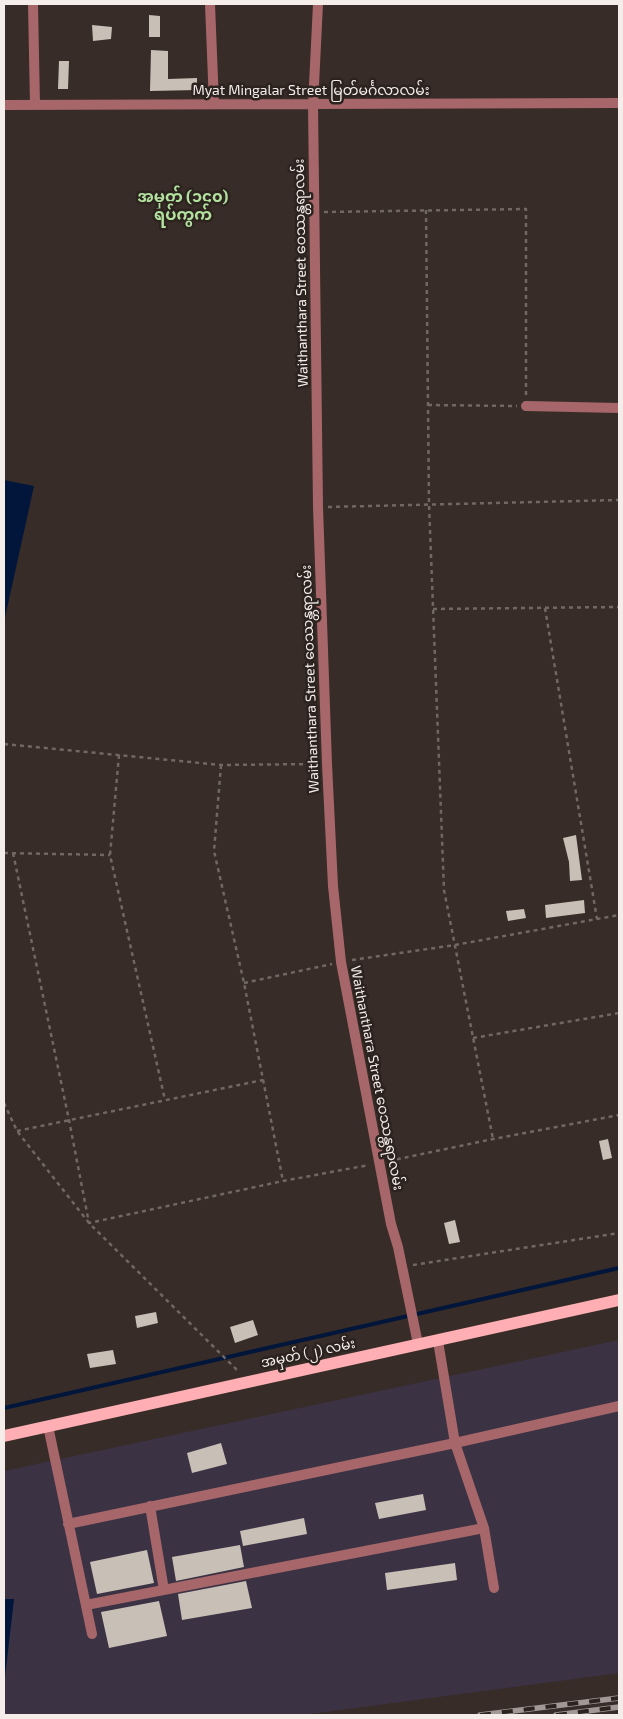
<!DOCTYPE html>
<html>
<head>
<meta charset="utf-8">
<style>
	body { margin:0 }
	#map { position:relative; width:623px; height:1719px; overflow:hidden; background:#372c28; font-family:"Exo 2",sans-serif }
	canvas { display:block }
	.frame { position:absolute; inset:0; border:5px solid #f4edea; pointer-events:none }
</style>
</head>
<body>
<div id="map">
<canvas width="623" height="1719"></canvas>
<div class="frame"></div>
</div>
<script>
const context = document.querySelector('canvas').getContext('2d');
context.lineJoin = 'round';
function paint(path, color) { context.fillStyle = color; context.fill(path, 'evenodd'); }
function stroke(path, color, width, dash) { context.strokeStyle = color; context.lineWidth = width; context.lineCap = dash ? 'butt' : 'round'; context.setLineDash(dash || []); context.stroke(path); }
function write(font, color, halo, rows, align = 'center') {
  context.font = font + ' "Exo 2","Noto Sans Myanmar",sans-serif'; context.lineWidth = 5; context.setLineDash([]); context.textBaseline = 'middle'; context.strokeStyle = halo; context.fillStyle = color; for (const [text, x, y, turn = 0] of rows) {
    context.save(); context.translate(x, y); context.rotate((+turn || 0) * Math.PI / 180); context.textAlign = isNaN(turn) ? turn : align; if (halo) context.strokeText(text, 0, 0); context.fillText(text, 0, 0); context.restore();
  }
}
paint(new Path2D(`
	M 619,1340 L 619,1673 L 303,1715 L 4,1715 L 4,1471 Z`), '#3b3343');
paint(new Path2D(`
	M 4,480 L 34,486 L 4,622 Z
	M 4,1599 L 14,1599 L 4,1686 Z`), '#01163a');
stroke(new Path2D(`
	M 4,1408 L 619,1268`), '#01163a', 4);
paint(new Path2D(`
	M 149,15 L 160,16 L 160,37 L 149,37 Z
	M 92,25 L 112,27 L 111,39 L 93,41 Z
	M 151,50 L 168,51 L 168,79 L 197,78 L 197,90 L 150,91 Z
	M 59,61 L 69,61 L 68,89 L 58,89 Z
	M 576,835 L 582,880 L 570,881 L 569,862 L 563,838 Z
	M 584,900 L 585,913 L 546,918 L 545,905 Z
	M 524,909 L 526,918 L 508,921 L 506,911 Z
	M 608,1139 L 612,1158 L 603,1160 L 599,1141 Z
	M 455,1220 L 460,1242 L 449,1244 L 444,1223 Z
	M 156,1312 L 158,1323 L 137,1328 L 135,1316 Z
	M 253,1320 L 258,1335 L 235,1343 L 230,1327 Z
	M 113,1350 L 116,1364 L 90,1368 L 87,1354 Z
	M 221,1443 L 227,1464 L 192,1473 L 187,1453 Z
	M 423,1494 L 426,1510 L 379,1519 L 375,1503 Z
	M 304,1518 L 307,1534 L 243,1546 L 240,1531 Z
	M 240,1545 L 244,1567 L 176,1581 L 172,1557 Z
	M 147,1550 L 154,1583 L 97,1594 L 90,1562 Z
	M 455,1563 L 457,1580 L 387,1590 L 385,1573 Z
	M 246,1581 L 252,1608 L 182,1620 L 178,1594 Z
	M 159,1601 L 167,1636 L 109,1648 L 101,1612 Z`), '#c8bfb6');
stroke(new Path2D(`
	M 426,210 L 429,504 L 444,890 L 493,1139
	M 324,212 L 526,209 L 526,397
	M 428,405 L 517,406
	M 328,507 L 619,500
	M 545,608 L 597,919
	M 433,609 L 619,607
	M 4,744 L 221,765 L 318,764
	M 119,755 L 110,855 L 165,1100
	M 221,765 L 214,851 L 244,983 L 283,1181
	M 4,853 L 110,855
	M 13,853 L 69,1120 L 89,1223 L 283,1181 L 369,1165
	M 352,960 L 455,945 L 619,915
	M 244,983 L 332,964
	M 473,1038 L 619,1013
	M 4,1103 L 17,1131 L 89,1223 L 239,1372
	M 17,1131 L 263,1080
	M 389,1161 L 493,1139 L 619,1115
	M 413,1265 L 619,1233`), '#716763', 2.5, [4, 4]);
stroke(new Path2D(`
	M 33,4 L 35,105
	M 210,4 L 214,104
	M 318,4 L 313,105 L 318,507 L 327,764 L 333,886 L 341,962 L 391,1224 L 398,1247 L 418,1344
	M 4,105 L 619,103
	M 526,406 L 619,408
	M 438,1341 L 455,1443 L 484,1528 L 494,1588
	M 48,1426 L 92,1634
	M 150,1506 L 164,1590
	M 68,1524 L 455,1443 L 619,1406
	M 86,1605 L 484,1528`), '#a7676a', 10);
stroke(new Path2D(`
	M 4,1436 L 619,1300`), '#ffafb3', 12);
const rail = new Path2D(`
	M 480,1715 L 619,1698
	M 556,1715 L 619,1707`);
stroke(rail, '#a29996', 5.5);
stroke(rail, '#2c231f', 4, [11]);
write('14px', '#f4edea', '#2c231f', [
	["Myat Mingalar Street မြတ်မင်္ဂလာလမ်း",311,90],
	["Waithanthara Street ဝေဿန္တရာလမ်း",301,273,-91],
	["Waithanthara Street ဝေဿန္တရာလမ်း",310,679,-92],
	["Waithanthara Street ဝေဿန္တရာလမ်း",377,1078,79],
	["အမှတ် (၂) လမ်း",308,1353,-12]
]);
write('bold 16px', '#b2e09f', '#2c231f', [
	["အမှတ် (၁၄၀)",183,197],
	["ရပ်ကွက်",183,215]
]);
</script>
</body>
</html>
